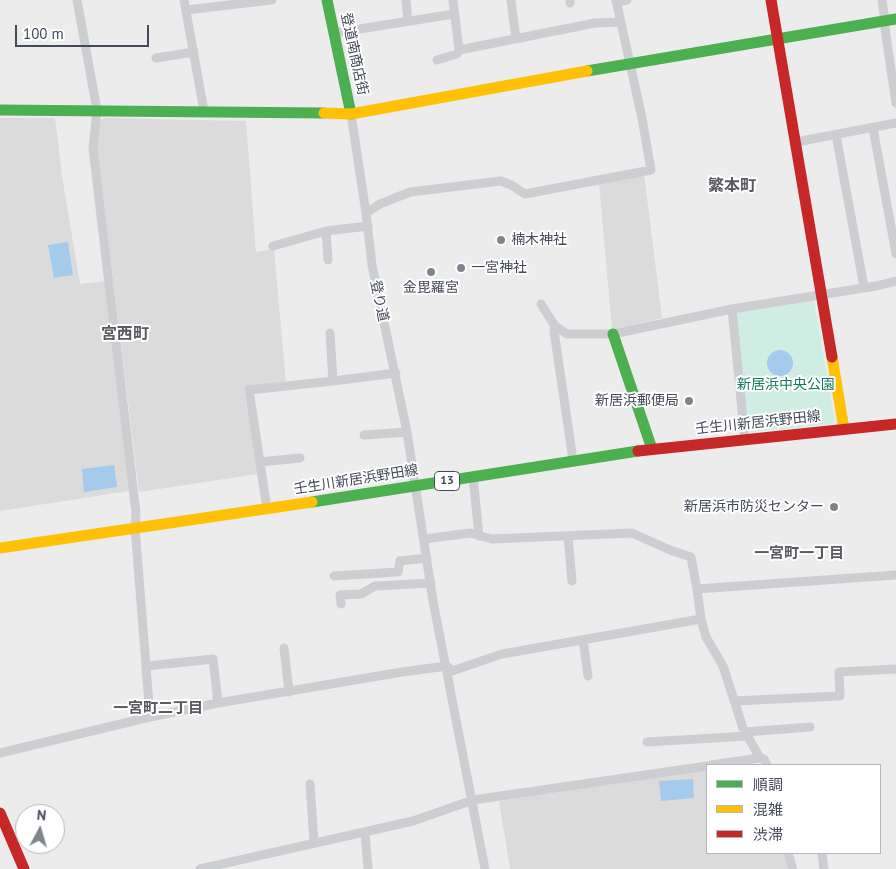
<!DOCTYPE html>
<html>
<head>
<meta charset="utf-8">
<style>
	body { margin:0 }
	#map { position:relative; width:896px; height:869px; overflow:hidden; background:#edecec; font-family:"PT Sans","Noto Sans JP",sans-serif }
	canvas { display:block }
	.legend { position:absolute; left:706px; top:764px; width:175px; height:90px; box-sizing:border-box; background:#fff; border:1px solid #b4b7bd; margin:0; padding:6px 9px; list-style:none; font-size:15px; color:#444a59 }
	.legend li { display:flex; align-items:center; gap:10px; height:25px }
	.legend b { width:25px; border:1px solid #b4b7bd }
	.north { position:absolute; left:15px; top:804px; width:50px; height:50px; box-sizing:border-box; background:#fff; border:1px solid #b4b7bd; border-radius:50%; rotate:6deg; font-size:14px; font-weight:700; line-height:20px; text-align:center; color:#444a59 }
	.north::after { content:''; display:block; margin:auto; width:18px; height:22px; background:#7f838c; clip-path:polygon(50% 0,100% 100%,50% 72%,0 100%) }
	.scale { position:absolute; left:15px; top:25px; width:134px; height:22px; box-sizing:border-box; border:2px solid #444a59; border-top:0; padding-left:6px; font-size:15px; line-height:18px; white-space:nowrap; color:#444a59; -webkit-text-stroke:4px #fff; paint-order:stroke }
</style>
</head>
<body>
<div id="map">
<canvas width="896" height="869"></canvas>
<ul class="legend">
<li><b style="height:6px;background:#4caf50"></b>順調</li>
<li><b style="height:6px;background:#ffc107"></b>混雑</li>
<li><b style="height:6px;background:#c62828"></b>渋滞</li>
</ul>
<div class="north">N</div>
<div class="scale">100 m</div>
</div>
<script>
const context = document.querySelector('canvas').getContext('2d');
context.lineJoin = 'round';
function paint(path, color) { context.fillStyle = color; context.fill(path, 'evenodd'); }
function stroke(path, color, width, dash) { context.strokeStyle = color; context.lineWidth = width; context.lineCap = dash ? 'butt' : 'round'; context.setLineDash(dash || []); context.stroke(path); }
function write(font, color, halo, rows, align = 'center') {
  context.font = font + ' "PT Sans","Noto Sans JP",sans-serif'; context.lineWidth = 4; context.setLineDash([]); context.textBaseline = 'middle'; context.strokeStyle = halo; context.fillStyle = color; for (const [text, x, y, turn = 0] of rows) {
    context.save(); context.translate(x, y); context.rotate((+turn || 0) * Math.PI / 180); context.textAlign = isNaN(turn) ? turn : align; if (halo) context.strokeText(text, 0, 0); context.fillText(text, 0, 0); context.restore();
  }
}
paint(new Path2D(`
	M 0,118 L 55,118 L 62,176 L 80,284 L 105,281 L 129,491 L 0,511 Z
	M 104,118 L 246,121 L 256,252 L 274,249 L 286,383 L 248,386 L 244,391 L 258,474 L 139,492 L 97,148 L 100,121 Z
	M 644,174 L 662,318 L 612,330 L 599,182 Z
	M 707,770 L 707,853 L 784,853 L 788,869 L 510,869 L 499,801 Z`), '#dbdbdc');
paint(new Path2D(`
	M 810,299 L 814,302 L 834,417 L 834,422 L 831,424 L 751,432 L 748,430 L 736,312 Z`), '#cfede2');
paint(new Path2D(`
	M 68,242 L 73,275 L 54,278 L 48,245 Z
	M767 363a13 13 0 1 1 26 0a13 13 0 1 1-26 0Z
	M 114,465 L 117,487 L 84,492 L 82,469 Z
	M 693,779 L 694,798 L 661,801 L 659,781 Z`), '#a4cbec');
stroke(new Path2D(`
	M 77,0 L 97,110 L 93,148 L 136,513 L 135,527 L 150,717
	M 184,0 L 204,111
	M 406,0 L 408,21
	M 453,0 L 459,50
	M 570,0 L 570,3
	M 882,0 L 885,21
	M 511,1 L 516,39
	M 617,2 L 627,0
	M 186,10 L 272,0
	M 884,22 L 896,103
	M 334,33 L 454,14
	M 156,58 L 194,52
	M 437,60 L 457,54 L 459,50 L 595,23 L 620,22
	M 351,114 L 366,213 L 372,265 L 407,432 L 433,601 L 485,869
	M 873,128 L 896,254
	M 836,135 L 864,287
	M 796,142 L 896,123
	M 366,213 L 380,204 L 410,192 L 501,181 L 511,185 L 525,194 L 651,170 L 642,118 L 616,0
	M 326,231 L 328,260
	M 273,246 L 326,231 L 368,226
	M 541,304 L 555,326 L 567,334 L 613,334 L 732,309 L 876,286 L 896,281
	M 732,309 L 745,440
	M 555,326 L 554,331 L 573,460
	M 333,381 L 396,373
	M 364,435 L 407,432
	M 260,462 L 300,458
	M 473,476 L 479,536
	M 267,509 L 249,390 L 333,381 L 330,333
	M 568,536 L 572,581
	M 424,539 L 470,533 L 492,539 L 632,533 L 670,550 L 691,557 L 697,589
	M 334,576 L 398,572 L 400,561 L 427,558
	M 341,604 L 340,595 L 361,594 L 375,586 L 431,583
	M 583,640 L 588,676
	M 284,648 L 289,692
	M 147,666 L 213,659 L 218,703
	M 734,701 L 840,696 L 839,672 L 896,669
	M 745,732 L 810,727
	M 647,742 L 747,736
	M 0,753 L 150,717 L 218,703 L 402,672 L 447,666 L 452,671 L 502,654 L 701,619
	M 711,765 L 760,758
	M 767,765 L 764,759 L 760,758 L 743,728 L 723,666 L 706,637 L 701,619 L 697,589 L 896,575
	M 310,784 L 314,843
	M 365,832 L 368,869
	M 788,853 L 793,869
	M 822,853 L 824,869
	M 200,869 L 413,821 L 473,800 L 707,766`), '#cdced2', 9);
stroke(new Path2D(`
	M 327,0 L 351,114
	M 587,71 L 896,19
	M 0,110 L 324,113
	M 613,334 L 652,449
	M 312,502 L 638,451`), '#4caf50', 11);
stroke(new Path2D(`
	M 324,113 L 351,114 L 587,71
	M 832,357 L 844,429
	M 0,548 L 312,502`), '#ffc107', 11);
stroke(new Path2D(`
	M 771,0 L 832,357
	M 638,451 L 896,424
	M 0,813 L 24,869`), '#c62828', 11);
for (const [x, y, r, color] of [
	[501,240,5,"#7f838c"],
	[461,268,5,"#7f838c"],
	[431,272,5,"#7f838c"],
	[689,401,5,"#7f838c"],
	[834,507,5,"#7f838c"]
]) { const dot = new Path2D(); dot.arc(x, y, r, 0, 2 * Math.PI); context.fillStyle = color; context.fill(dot); stroke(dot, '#fff', 2); }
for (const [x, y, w] of [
	[447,481,25]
]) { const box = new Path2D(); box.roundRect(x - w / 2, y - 9.5, w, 19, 4); context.fillStyle = '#fff'; context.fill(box); stroke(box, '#444a59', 1); }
write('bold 12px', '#444a59', null, [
	["13",447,481]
]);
write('14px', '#444a59', '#fff', [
	["登道南商店街",354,54,78],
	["登り道",379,301,78],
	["壬生川新居浜野田線",758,423,-6],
	["壬生川新居浜野田線",356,480,-9]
]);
write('14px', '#444a59', '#fff', [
	["楠木神社",511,240],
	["一宮神社",471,268],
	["金毘羅宮",431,288,"center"],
	["新居浜郵便局",679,401,"right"],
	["新居浜市防災センター",824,507,"right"]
], 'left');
write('14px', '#157960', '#fff', [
	["新居浜中央公園",786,385]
]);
write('bold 15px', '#585a60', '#fff', [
	["一宮町一丁目",799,554],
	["一宮町二丁目",158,709]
]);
write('bold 16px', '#585a60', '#fff', [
	["繁本町",732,186],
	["宮西町",125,334]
]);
</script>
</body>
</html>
